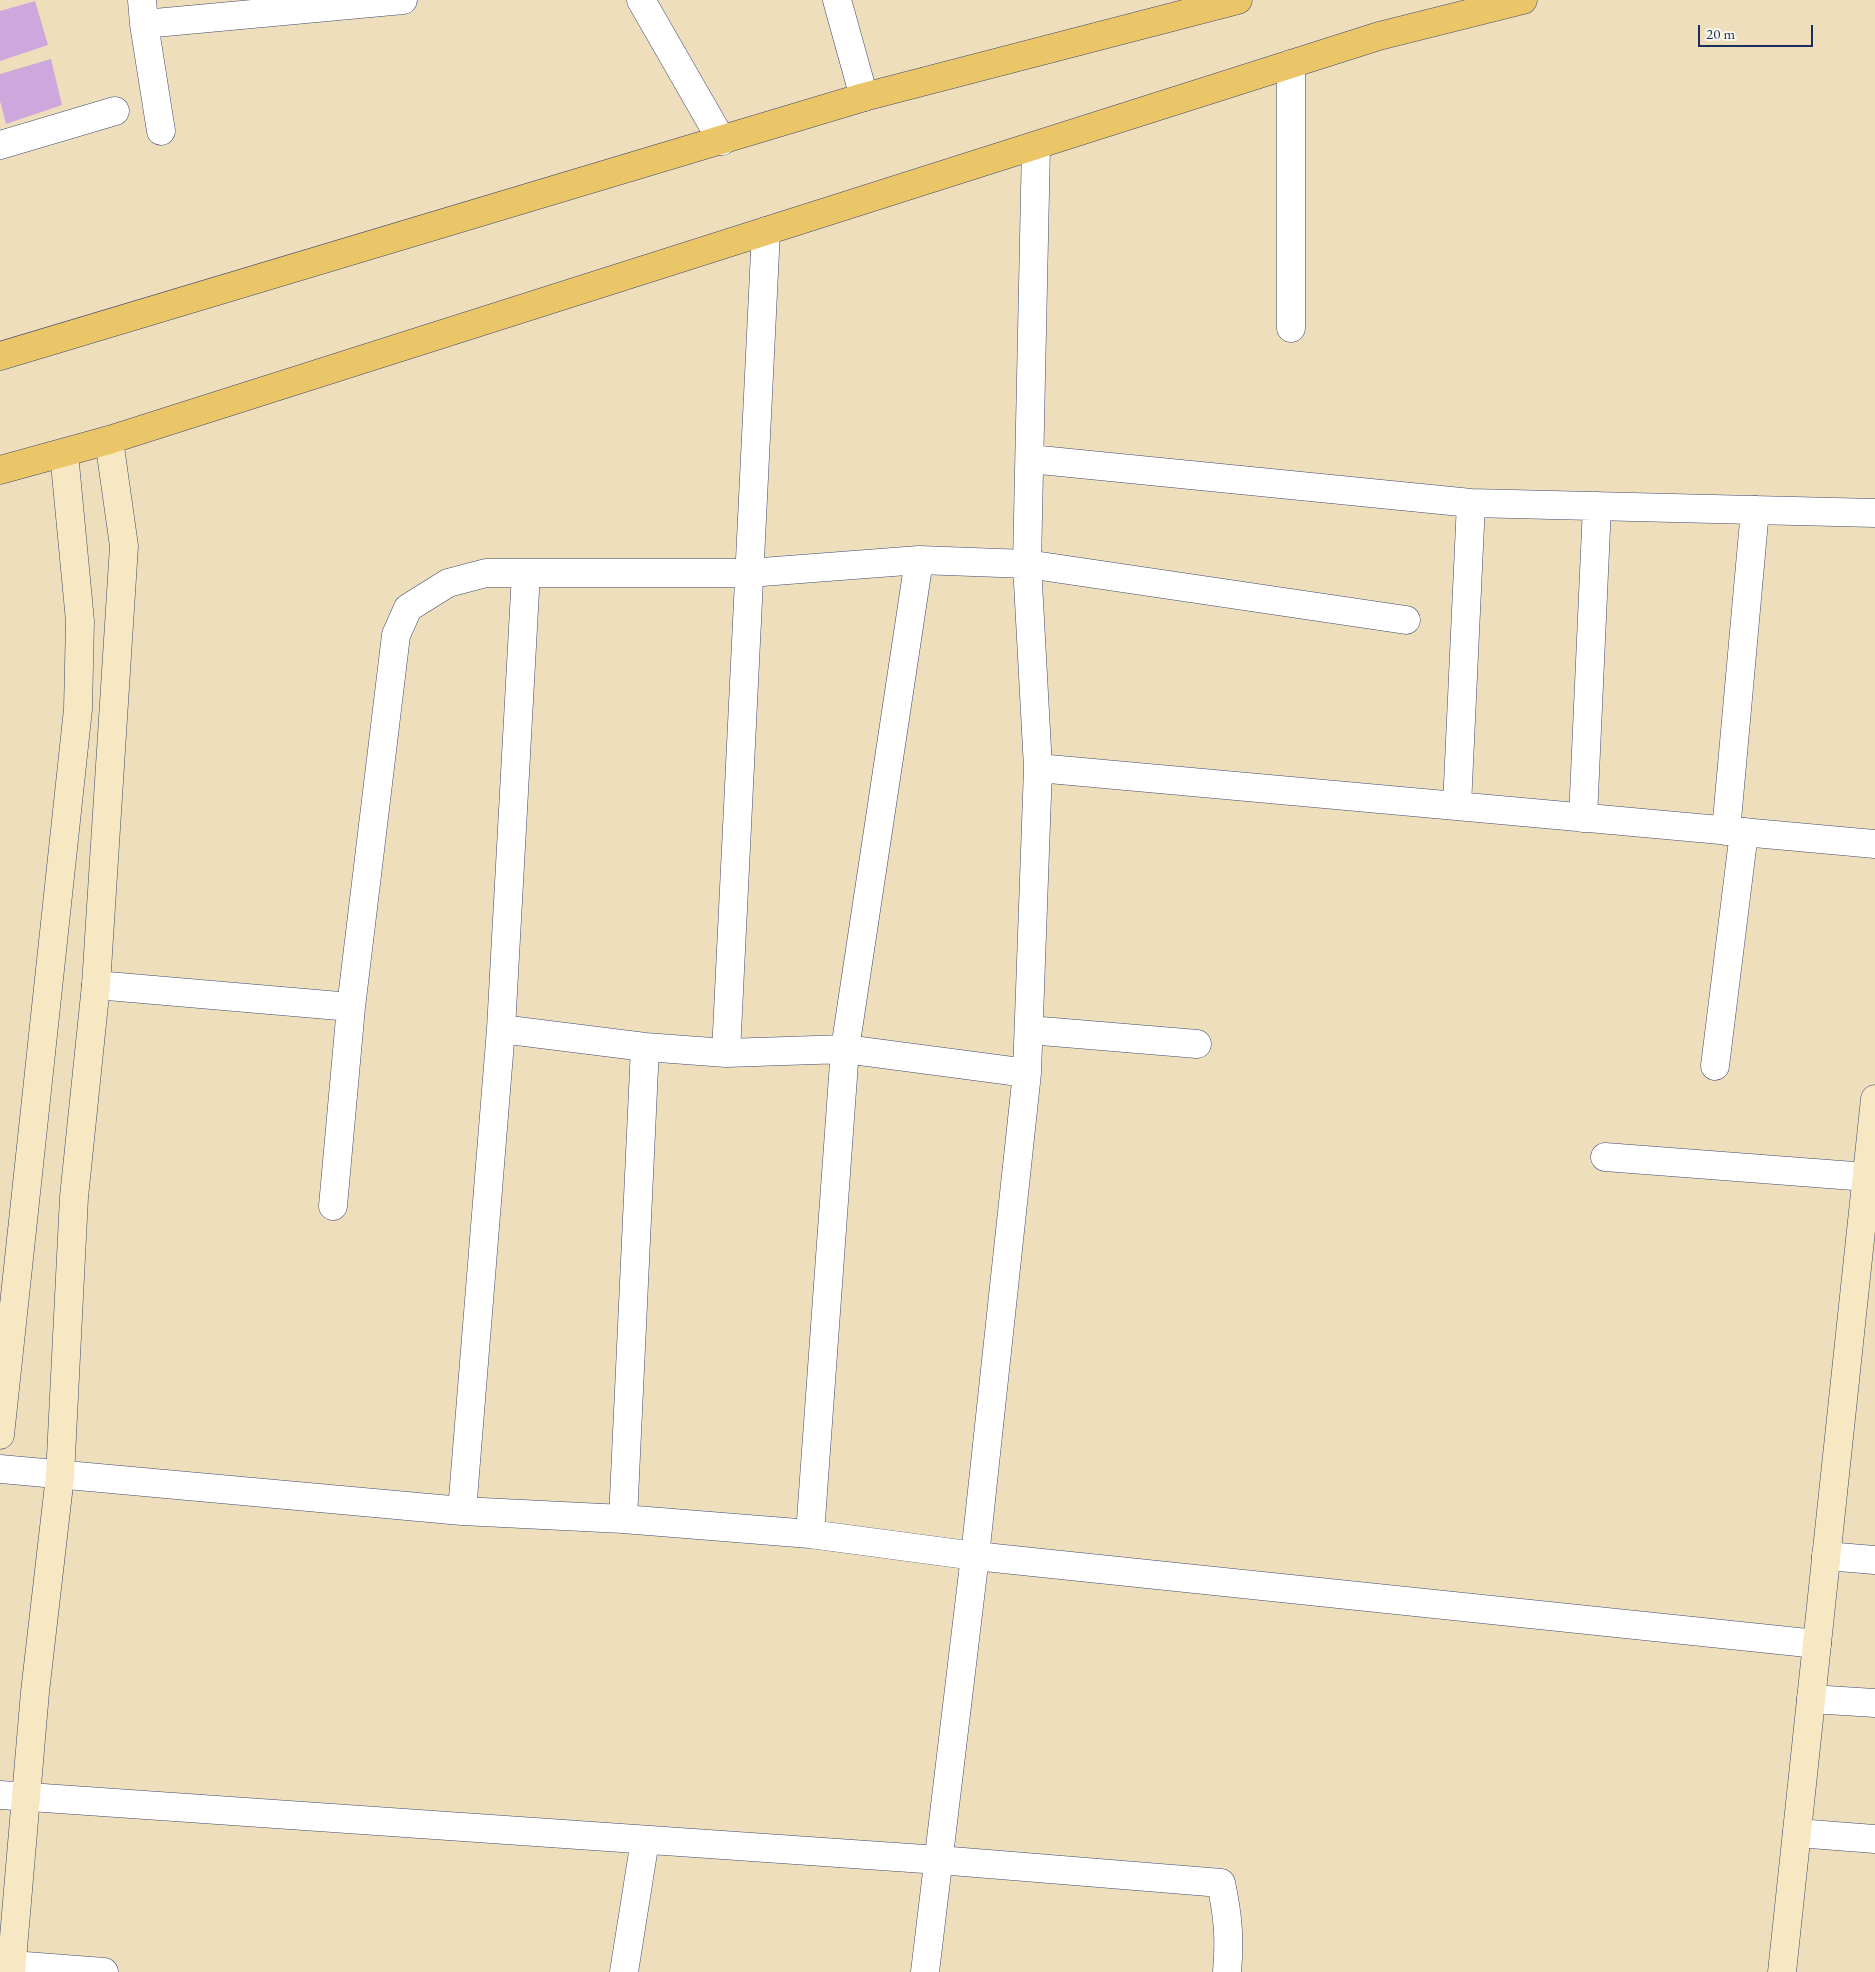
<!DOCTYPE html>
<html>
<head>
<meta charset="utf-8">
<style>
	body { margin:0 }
	#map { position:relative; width:1875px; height:1972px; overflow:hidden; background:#efdebc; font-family:"EB Garamond",serif }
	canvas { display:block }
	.scale { position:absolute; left:1698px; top:25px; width:115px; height:22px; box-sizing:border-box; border:2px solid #1b2f5e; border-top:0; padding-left:6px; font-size:15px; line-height:18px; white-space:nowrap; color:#1b2f5e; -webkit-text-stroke:4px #fbf7ec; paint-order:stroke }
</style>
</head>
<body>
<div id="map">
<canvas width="1875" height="1972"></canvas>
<div class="scale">20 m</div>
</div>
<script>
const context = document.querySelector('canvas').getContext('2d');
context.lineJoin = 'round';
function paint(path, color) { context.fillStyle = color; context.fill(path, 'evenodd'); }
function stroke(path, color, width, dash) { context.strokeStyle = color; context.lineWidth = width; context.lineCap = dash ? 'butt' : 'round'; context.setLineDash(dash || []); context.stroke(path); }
paint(new Path2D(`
	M 35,1 L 48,45 L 0,61 L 0,11 Z
	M 51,59 L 62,105 L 6,124 L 0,101 L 0,74 Z`), '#cea8dd');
const street = new Path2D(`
	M 142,0 L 144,24 L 161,131
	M 641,0 L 722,141
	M 837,0 L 864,97
	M 144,24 L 403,0
	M 1291,64 L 1291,328
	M 0,145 L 115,111
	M 1030,459 L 1471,503 L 1875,513
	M 1038,768 L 1875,844
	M 1457,806 L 1471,503
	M 1583,818 L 1597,506
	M 1726,831 L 1755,510
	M 96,985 L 351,1007
	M 501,1029 L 645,1047 L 726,1053 L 845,1049 L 1027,1073
	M 1029,1030 L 1197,1044
	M 726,1053 L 766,231
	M 1715,1066 L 1744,832
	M 1605,1157 L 1867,1177
	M 333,1206 L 351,1007 L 396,635 L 408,608 L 448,583 L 486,573 L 749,573 L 919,560
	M 0,1469 L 462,1511 L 623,1519 L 810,1534 L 975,1556 L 1817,1644
	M 462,1511 L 501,1029 L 526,573
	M 623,1519 L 645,1047
	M 810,1534 L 845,1049 L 919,560 L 1027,564 L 1406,620
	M 1826,1556 L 1875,1560
	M 1811,1699 L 1875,1703
	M 0,1795 L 939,1860 L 1221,1883 C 1228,1916 1230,1939 1227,1972
	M 1797,1833 L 1875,1839
	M 12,1965 L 104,1972
	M 624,1972 L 645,1840
	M 925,1972 L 975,1556 L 1027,1073 L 1038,768 L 1027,564 L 1036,146`);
const secondary = new Path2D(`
	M 0,1435 L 78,709 L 80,621 L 64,453
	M 11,1972 L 35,1692 L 60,1476 L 74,1197 L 96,985 L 124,546 L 109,440
	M 1782,1972 L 1875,1099`);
const primary = new Path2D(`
	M 0,356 L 864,97 L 1238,0
	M 0,470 L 109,440 L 1379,36 L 1523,0`);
stroke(street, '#3b496c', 29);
stroke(secondary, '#3b496c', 29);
stroke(primary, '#3b496c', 29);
stroke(street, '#fff', 28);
stroke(secondary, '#f7e8c3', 28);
stroke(primary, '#ebc669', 28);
</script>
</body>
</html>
